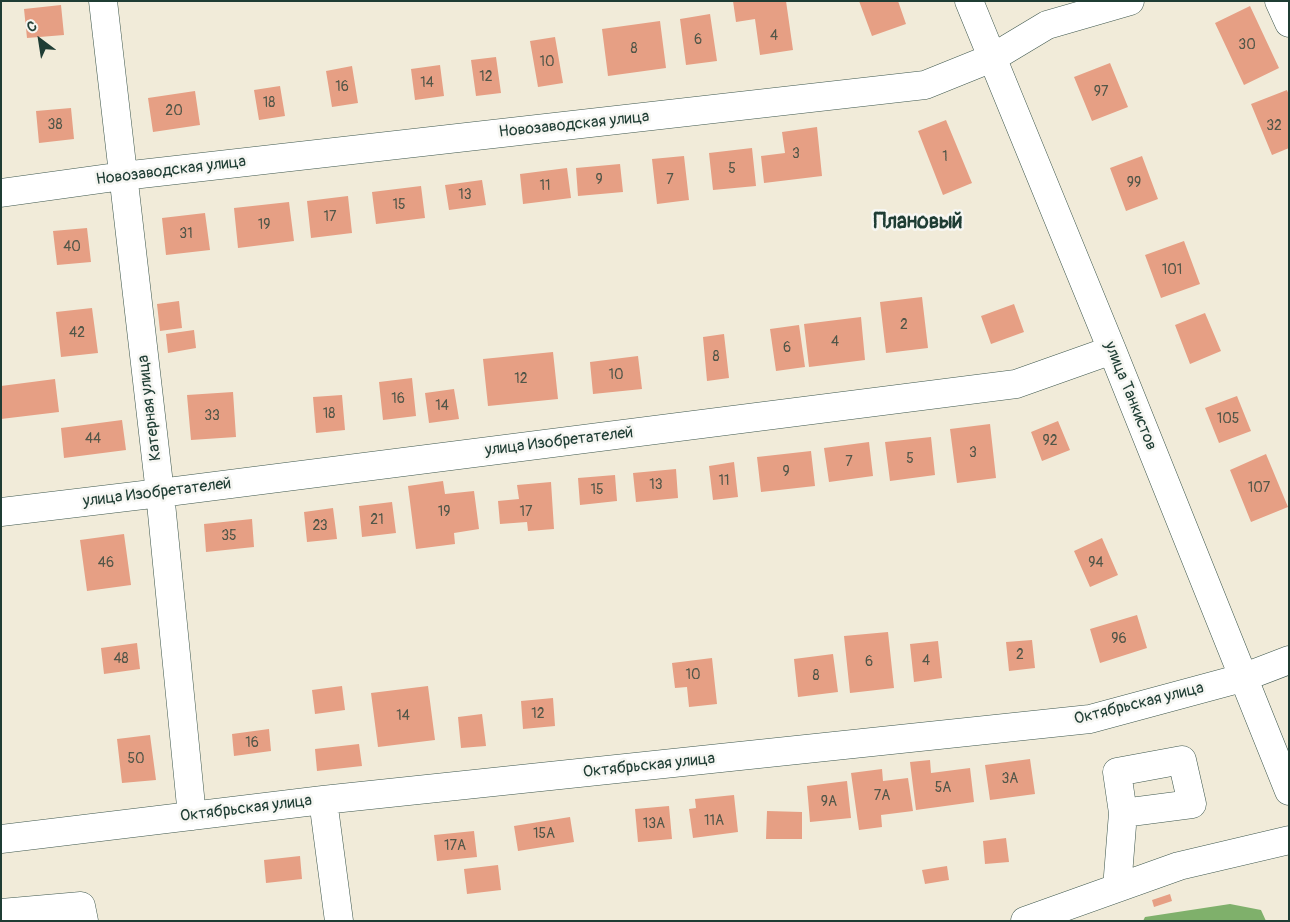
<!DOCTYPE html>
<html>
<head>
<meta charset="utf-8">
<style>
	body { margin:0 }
	#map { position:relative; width:1290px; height:922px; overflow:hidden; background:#f1ebd9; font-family:Pangolin,sans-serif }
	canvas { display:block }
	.frame { position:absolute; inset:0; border:2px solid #1f3d34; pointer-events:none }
	.north { position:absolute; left:15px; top:15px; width:50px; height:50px; -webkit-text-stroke:4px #f6f6f2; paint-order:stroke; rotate:329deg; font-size:14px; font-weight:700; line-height:20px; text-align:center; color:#1f3d34 }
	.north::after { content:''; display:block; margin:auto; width:18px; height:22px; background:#1f3d34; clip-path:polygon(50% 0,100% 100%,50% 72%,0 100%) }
</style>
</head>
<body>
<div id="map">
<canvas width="1290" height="922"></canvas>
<div class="frame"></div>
<div class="north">С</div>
</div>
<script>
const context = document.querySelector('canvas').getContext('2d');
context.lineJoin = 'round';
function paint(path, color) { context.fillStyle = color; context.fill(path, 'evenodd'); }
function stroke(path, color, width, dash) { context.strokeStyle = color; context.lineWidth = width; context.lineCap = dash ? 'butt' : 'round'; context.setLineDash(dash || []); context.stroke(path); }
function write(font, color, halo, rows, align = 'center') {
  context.font = font + ' Pangolin,sans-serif'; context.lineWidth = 5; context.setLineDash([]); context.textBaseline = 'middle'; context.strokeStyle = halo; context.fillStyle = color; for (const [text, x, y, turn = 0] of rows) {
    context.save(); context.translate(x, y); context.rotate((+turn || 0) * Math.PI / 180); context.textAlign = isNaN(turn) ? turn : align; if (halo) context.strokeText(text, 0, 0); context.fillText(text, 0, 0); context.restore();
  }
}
paint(new Path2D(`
	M 1230,904 L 1261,910 L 1266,921 L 1143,921 L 1145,917 Z`), '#7fb06b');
paint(new Path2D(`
	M 733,1 L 786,1 L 793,50 L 760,55 L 755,19 L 736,22 Z
	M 859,1 L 898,1 L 906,24 L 872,36 Z
	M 61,5 L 64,35 L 27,38 L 24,9 Z
	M 1250,6 L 1279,68 L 1244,85 L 1215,23 Z
	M 710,14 L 717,61 L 686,65 L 680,19 Z
	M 660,21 L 666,68 L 608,76 L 602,29 Z
	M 555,37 L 563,83 L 538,87 L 530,41 Z
	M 496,57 L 501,93 L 476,96 L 471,60 Z
	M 1110,63 L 1128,107 L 1092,121 L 1074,77 Z
	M 440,65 L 444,96 L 415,100 L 411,69 Z
	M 352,66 L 358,103 L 332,107 L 326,71 Z
	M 280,86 L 285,116 L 259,120 L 254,90 Z
	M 1287,90 L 1289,95 L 1289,148 L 1272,155 L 1251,104 Z
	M 195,91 L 200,125 L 153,132 L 148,98 Z
	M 71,108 L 74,139 L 39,143 L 36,111 Z
	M 946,120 L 972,183 L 943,195 L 918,131 Z
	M 817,127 L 822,176 L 764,183 L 761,156 L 785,153 L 782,132 Z
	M 752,148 L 756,186 L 713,190 L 709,153 Z
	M 684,156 L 689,200 L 657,204 L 652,159 Z
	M 1142,156 L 1158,199 L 1126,211 L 1110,168 Z
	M 620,164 L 623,192 L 578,196 L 576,168 Z
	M 567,168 L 571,198 L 523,204 L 520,174 Z
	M 482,180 L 486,205 L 449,210 L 445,185 Z
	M 421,186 L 425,218 L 376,224 L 372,192 Z
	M 348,196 L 352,233 L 311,238 L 307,201 Z
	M 289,202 L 294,241 L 238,248 L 234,208 Z
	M 205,213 L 210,250 L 166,255 L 162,218 Z
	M 87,228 L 91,262 L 57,265 L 53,231 Z
	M 1184,241 L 1200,284 L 1161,298 L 1145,255 Z
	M 922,297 L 928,348 L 886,353 L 880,302 Z
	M 179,301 L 182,328 L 160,331 L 157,304 Z
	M 1014,304 L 1024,332 L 991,344 L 981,316 Z
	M 92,308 L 98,353 L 61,357 L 56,312 Z
	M 1205,313 L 1221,351 L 1190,364 L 1175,325 Z
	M 861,317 L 865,360 L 809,367 L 804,324 Z
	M 799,325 L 805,367 L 776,371 L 770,329 Z
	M 194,330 L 196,348 L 168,353 L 166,334 Z
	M 724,334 L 729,378 L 707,381 L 703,337 Z
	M 553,352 L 558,399 L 488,406 L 483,359 Z
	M 638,356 L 642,389 L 593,394 L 590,362 Z
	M 412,378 L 416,416 L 383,420 L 379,382 Z
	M 55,379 L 59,412 L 1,419 L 1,386 Z
	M 454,389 L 459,419 L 429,423 L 425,393 Z
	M 233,392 L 236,437 L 191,440 L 187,395 Z
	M 342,395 L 345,430 L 316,433 L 313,397 Z
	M 1237,396 L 1251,431 L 1219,443 L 1205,408 Z
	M 122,420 L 126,450 L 64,458 L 61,428 Z
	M 1058,421 L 1070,450 L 1042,461 L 1031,432 Z
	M 990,424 L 996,478 L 957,483 L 950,429 Z
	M 931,437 L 935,475 L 890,481 L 885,442 Z
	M 869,442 L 873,476 L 829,482 L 824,448 Z
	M 811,451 L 815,486 L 761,492 L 757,457 Z
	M 1266,454 L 1288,507 L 1251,522 L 1230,470 Z
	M 734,462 L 738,497 L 713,500 L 709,466 Z
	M 676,469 L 678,498 L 636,502 L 633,473 Z
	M 615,475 L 617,501 L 580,505 L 578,478 Z
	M 443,481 L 445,494 L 474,491 L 479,529 L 454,533 L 455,544 L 416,549 L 408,486 Z
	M 551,482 L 554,529 L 528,531 L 527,522 L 500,524 L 498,501 L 519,499 L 517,485 Z
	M 392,502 L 396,533 L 362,537 L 359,506 Z
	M 333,508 L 337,539 L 307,542 L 304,512 Z
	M 252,519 L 254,547 L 206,552 L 204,524 Z
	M 124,534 L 131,585 L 87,591 L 80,540 Z
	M 1102,538 L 1118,575 L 1090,587 L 1074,551 Z
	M 1137,615 L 1147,648 L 1100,663 L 1090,629 Z
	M 888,632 L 894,688 L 850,693 L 844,636 Z
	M 1032,640 L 1035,668 L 1009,671 L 1006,642 Z
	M 938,641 L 942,678 L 914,682 L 910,644 Z
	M 137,643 L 140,669 L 104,674 L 101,648 Z
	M 833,654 L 838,692 L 798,697 L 794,659 Z
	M 712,658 L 717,704 L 689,707 L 687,687 L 675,688 L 672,663 Z
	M 342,686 L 345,710 L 315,714 L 312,690 Z
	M 428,686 L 435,740 L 378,747 L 371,693 Z
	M 553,698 L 555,726 L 523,729 L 521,701 Z
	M 482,714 L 486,746 L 461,748 L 458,717 Z
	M 269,729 L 271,751 L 234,756 L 232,734 Z
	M 150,735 L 156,780 L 122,783 L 117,739 Z
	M 359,744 L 362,766 L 317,771 L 315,749 Z
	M 1030,759 L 1035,794 L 990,800 L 985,765 Z
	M 930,760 L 931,773 L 970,768 L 974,802 L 916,810 L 910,762 Z
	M 882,769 L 883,781 L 908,778 L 913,811 L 881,815 L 882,827 L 859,830 L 851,773 Z
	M 847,781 L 851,818 L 810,822 L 807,786 Z
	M 734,795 L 738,832 L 693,838 L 689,809 L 696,808 L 695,799 Z
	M 669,806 L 672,839 L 638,842 L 635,809 Z
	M 767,811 L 802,812 L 802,839 L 766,839 Z
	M 570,817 L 574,842 L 518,851 L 514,826 Z
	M 474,831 L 477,857 L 437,861 L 434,835 Z
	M 1006,838 L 1009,862 L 985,864 L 983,841 Z
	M 300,856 L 302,879 L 266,883 L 264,860 Z
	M 498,865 L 501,890 L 467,894 L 464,869 Z
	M 947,866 L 949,880 L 925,884 L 922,870 Z
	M 1170,894 L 1172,901 L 1154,907 L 1152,900 Z`), '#e69f84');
const minor = new Path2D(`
	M 103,1 L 160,493 L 192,816
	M 969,1 L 1112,350 L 1289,791
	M 1279,1 L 1289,23
	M 1,193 L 123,176 L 925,85 L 992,58 L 1047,25 L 1130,1
	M 1,512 L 160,493 L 1016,384 L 1112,350
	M 323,800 L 339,921
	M 1,839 L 323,800 L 1090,719 L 1242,678 L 1289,660
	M 1117,888 L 1123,813 L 1192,804 L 1182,760 L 1117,772 L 1123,813
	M 1,913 L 81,906 L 84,921
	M 1025,921 L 1179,866 L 1289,840`);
stroke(minor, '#3e574d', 29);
stroke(minor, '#fff', 28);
write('14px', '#515648', null, [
	["4",774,36],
	["6",698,40],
	["30",1247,45],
	["8",634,49],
	["10",547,62],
	["12",486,77],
	["14",427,83],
	["16",342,87],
	["97",1101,92],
	["18",269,103],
	["20",174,111],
	["38",55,125],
	["32",1274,126],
	["3",796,154],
	["1",945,157],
	["5",732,169],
	["9",599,180],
	["7",670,180],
	["99",1134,183],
	["11",545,186],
	["13",465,195],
	["15",399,205],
	["17",330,217],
	["19",264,225],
	["31",186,234],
	["40",72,247],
	["101",1172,270],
	["2",904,325],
	["42",77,333],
	["4",835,342],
	["6",787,348],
	["8",716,357],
	["10",616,375],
	["12",521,379],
	["16",398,399],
	["14",442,406],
	["18",329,414],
	["33",212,416],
	["105",1228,419],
	["44",93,439],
	["92",1050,441],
	["3",973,453],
	["5",910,459],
	["7",849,462],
	["9",786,472],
	["11",724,481],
	["13",656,485],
	["107",1259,488],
	["15",597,490],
	["19",444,512],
	["17",526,512],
	["21",377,520],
	["23",320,526],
	["35",229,536],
	["46",106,563],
	["94",1096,563],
	["96",1119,639],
	["2",1020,655],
	["48",121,659],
	["4",926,661],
	["6",869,662],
	["10",693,675],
	["8",816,676],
	["12",538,714],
	["14",403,716],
	["16",252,743],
	["50",136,759],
	["3А",1010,779],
	["5А",943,788],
	["7А",882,796],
	["9А",829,802],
	["11А",714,821],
	["13А",654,824],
	["15А",544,834],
	["17А",455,846]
]);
write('16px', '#1f3d34', '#f6f6f2', [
	["Новозаводская улица",574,125,-6],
	["Новозаводская улица",171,171,-7],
	["улица Танкистов",1130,396,68],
	["Катерная улица",150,408,-97],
	["улица Изобретателей",559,442,-7],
	["улица Изобретателей",157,493,-7],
	["Октябрьская улица",1139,704,-14],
	["Октябрьская улица",649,766,-6],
	["Октябрьская улица",246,809,-7]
]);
write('bold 21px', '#1f3d34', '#f6f6f2', [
	["Плановый",918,223]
]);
</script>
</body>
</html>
